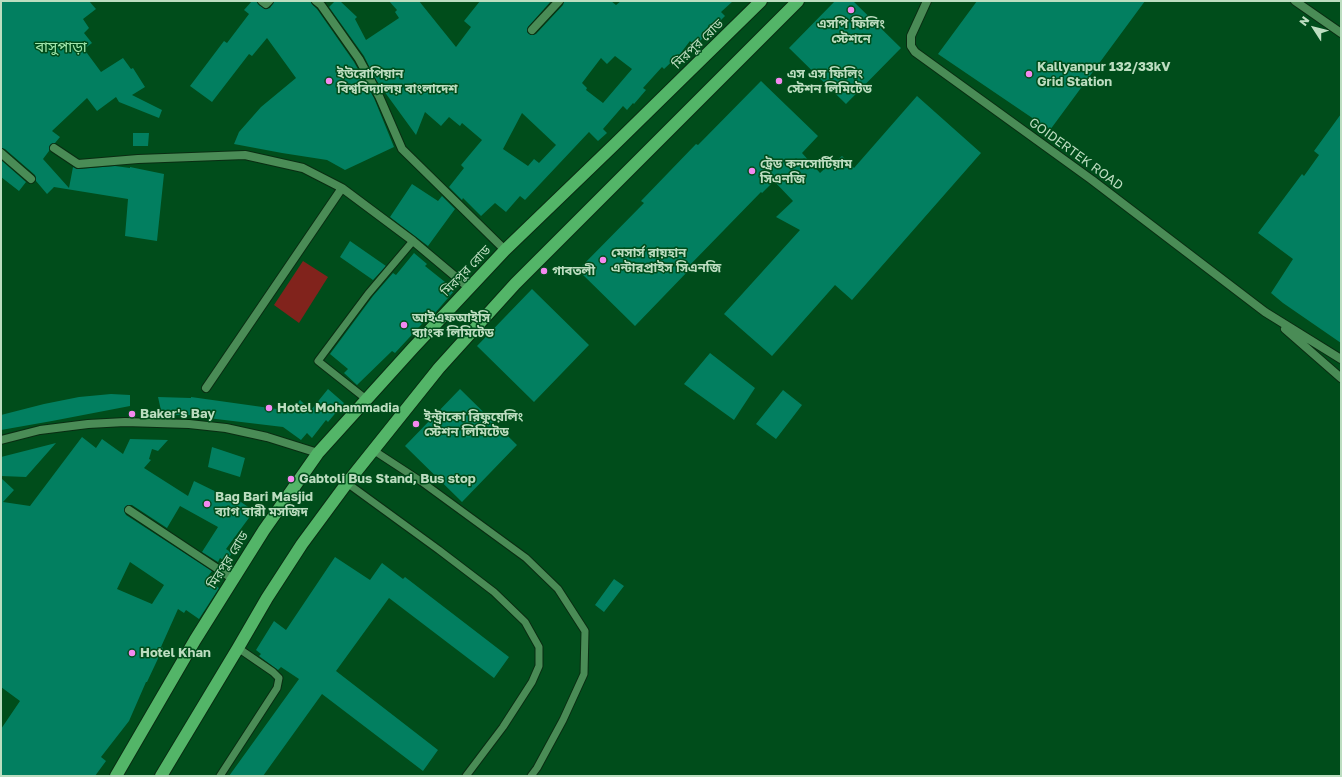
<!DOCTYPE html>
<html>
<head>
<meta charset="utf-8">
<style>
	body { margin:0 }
	#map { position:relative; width:1342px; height:777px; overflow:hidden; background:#004d1b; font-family:"Golos Text",sans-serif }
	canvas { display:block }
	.frame { position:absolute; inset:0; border:2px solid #bcddc0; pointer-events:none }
	.north { position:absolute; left:1294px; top:8px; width:40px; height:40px; -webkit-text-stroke:3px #004d1b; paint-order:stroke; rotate:306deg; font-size:11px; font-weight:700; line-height:16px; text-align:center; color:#bcddc0 }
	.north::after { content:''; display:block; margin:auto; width:14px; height:18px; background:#bcddc0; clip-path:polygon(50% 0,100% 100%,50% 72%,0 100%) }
</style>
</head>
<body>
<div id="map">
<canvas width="1342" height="777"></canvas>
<div class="frame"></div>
<div class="north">N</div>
</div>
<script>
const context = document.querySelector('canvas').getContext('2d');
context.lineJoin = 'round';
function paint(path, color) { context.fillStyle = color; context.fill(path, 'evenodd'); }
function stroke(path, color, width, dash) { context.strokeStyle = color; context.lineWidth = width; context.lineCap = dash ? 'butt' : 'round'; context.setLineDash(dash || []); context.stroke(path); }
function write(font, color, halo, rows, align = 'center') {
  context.font = font + ' "Golos Text","Noto Sans Bengali",sans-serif'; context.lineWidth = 3; context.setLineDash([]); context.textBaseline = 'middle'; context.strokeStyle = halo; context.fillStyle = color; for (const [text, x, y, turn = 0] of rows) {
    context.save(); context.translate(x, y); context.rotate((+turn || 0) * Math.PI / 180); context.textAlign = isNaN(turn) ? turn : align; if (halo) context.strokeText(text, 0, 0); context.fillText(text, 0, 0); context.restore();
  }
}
paint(new Path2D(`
	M 303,261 L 328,277 L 299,323 L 274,305 Z`), '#81231c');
paint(new Path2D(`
	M 1,1 L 89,1 L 96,9 L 83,19 L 89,28 L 84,33 L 92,43 L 84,49 L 101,72 L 123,58 L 131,69 L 133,68 L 145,87 L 132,95 L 162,110 L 159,118 L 119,102 L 116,97 L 97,111 L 87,98 L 52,131 L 60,137 L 55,143 L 50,145 L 49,151 L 43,159 L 69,188 L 73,167 L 78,169 L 115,166 L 130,168 L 130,167 L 164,174 L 157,241 L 125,236 L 128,199 L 54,187 L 47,194 L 36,181 L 36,178 L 35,175 L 5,149 L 1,148 Z
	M 252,1 L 256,1 L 259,5 L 265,9 L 270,8 L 274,1 L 311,1 L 311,3 L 317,9 L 354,62 L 374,98 L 394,147 L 345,170 L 327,160 L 282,153 L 234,144 L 239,132 L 261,107 L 296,78 L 267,38 L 252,56 L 249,54 L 212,102 L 190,86 L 224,41 L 227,43 L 249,14 L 244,10 Z
	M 335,1 L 340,1 L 357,17 L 355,19 L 366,40 L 399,18 L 395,12 L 397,10 L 389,1 L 419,1 L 456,47 L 471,27 L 464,21 L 480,1 L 551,1 L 528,27 L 527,32 L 531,35 L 536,34 L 563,5 L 564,1 L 611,1 L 616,5 L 621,1 L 733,1 L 721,12 L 725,16 L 695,46 L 690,41 L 680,54 L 664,69 L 662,67 L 643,88 L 646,90 L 634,104 L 633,103 L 627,110 L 623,106 L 603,129 L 607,133 L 598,141 L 589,132 L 525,200 L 520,196 L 506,212 L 495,203 L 481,216 L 463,198 L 462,200 L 449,187 L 464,168 L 461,165 L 482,140 L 462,123 L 460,126 L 449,117 L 441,126 L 425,112 L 416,135 L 376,80 L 364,56 L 329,7 ZM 615,56 L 632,69 L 603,103 L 586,90 L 587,88 L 582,83 L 601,58 L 607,64 ZM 522,113 L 556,145 L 539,163 L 534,159 L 528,166 L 503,149 Z
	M 835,1 L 853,1 L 901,48 L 846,104 L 789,48 Z
	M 977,1 L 1145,1 L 1050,130 L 938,54 Z
	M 761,81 L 818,136 L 802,153 L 820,173 L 832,162 L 833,164 L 842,156 L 854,168 L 917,96 L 981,153 L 852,300 L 835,285 L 772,356 L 724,314 L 800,230 L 776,217 L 793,201 L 774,181 L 762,193 L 761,192 L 688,267 L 690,269 L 635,326 L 578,270 L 644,203 L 641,201 L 696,144 L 698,145 Z
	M 1341,114 L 1341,343 L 1283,303 L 1271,293 L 1293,259 L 1258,233 L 1302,174 L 1304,176 L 1319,155 L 1314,151 Z
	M 133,133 L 149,133 L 148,146 L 133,146 Z
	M 1,160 L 26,182 L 19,191 L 1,177 Z
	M 412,184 L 438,201 L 442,196 L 455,209 L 428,246 L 390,217 Z
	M 350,241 L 386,266 L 373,280 L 340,257 Z
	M 414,253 L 427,264 L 425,266 L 455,290 L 435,313 L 433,312 L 395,353 L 392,351 L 357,385 L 344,373 L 348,369 L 330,354 L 373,296 L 393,273 L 396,275 Z
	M 532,289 L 589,345 L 534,402 L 477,346 Z
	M 710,353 L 755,388 L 734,420 L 684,384 Z
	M 328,389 L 344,403 L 328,422 L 326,420 L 312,438 L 307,433 L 301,440 L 283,427 L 191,416 L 191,415 L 162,415 L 158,397 L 191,398 L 191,397 L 291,411 L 300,400 L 311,410 Z
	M 460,389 L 517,445 L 462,502 L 405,446 Z
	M 783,390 L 802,405 L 776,439 L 756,424 Z
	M 111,394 L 130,395 L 130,406 L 52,421 L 1,430 L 1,415 L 44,404 L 79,397 Z
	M 82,437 L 96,448 L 102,439 L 123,454 L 130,439 L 168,440 L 158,451 L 152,449 L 149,459 L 151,460 L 144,468 L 188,496 L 194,481 L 237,502 L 238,500 L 254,511 L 226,549 L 232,553 L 226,562 L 220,558 L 218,562 L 202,552 L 218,527 L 180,506 L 167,528 L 132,505 L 129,505 L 125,507 L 124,510 L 126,515 L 212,571 L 206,579 L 219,588 L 199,619 L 186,610 L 184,613 L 178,609 L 161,647 L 163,648 L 147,682 L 146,682 L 129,721 L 101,757 L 106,761 L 95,776 L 1,776 L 1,729 L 20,701 L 1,687 L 1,478 L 14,490 L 3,502 L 30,506 ZM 130,562 L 164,585 L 152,604 L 117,589 Z
	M 56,443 L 26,477 L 1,476 L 1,457 Z
	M 212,447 L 245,458 L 240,477 L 208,467 Z
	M 335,557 L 370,580 L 382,563 L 403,579 L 405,577 L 509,657 L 494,678 L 389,598 L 336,671 L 438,750 L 423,771 L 322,694 L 263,776 L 229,776 L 299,679 L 281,667 L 278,670 L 259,656 L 261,654 L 256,650 L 274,621 L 286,630 Z
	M 614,579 L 624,586 L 604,612 L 595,605 Z`), '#027f60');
const lane = new Path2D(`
	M 366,399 L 318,361 L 368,294 L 413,241
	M 373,450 L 422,482 L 526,558 L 558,589 L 585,631 L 584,674 L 563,720 L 537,768 L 531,776
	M 347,483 L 439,550 L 494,592 L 525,622 L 539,647 L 539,666 L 532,682 L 503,727 L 466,776
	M 220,776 L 277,688 L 279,678 L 273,672 L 238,648`);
const street = new Path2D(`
	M 262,1 L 266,4 L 269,1
	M 316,1 L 321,5 L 359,59 L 379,96 L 402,149 L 505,250
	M 927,1 L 911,36 L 911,46 L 915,52 L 1092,180 L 1265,312 L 1341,359
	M 1295,1 L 1341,33
	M 532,30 L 559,1
	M 54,148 L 78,164 L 138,159 L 245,155 L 303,168 L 342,188 L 413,241 L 469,288
	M 1,153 L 31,179
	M 1285,329 L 1341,378
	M 206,388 L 342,188
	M 1,440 L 40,430 L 88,424 L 125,422 L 189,424 L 226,428 L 267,437 L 318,453
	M 129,510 L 233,579`);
const highway = new Path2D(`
	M 116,776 L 195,640 L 264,530 L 318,453 L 413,348 L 505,250 L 615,144 L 761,1
	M 161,776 L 238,648 L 267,598 L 302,544 L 347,483 L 439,368 L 515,284 L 798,1`);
stroke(lane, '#092d12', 9);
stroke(street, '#092d12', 10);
stroke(highway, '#092d12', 14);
stroke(lane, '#4a8c56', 7);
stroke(street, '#4a8c56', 8);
stroke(highway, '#53b568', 12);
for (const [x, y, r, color] of [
	[851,10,4,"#f489f0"],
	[1029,74,4,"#f489f0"],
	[329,81,4,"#f489f0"],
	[779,81,4,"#f489f0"],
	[752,171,4,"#f489f0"],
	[603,260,4,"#f489f0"],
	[544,271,4,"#f489f0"],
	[404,325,4,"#f489f0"],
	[269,408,4,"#f489f0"],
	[132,414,4,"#f489f0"],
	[416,424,4,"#f489f0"],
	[291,479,4,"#f489f0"],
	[207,504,4,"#f489f0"],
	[132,653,4,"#f489f0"]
]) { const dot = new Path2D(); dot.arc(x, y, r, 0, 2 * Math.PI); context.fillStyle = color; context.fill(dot); stroke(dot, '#004d1b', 1.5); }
write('bold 13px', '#bcddc0', '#004d1b', [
	["এসপি ফিলিং",851,24,"center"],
	["স্টেশনে",851,39,"center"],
	["Kallyanpur 132/33kV",1037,67],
	["Grid Station",1037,82],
	["ইউরোপিয়ান",337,74],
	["বিশ্ববিদ্যালয় বাংলাদেশ",337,89],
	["এস এস ফিলিং",787,74],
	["স্টেশন লিমিটেড",787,89],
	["ট্রেড কনসোর্টিয়াম",760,164],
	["সিএনজি",760,179],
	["মেসার্স রায়হান",611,253],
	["এন্টারপ্রাইস সিএনজি",611,268],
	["গাবতলী",552,271],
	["আইএফআইসি",412,318],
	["ব্যাংক লিমিটেড",412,333],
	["Hotel Mohammadia",277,408],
	["Baker's Bay",140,414],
	["ইন্ট্রাকো রিফুয়েলিং",424,417],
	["স্টেশন লিমিটেড",424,432],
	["Gabtoli Bus Stand, Bus stop",299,479],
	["Bag Bari Masjid",215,497],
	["ব্যাগ বারী মসজিদ",215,512],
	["Hotel Khan",140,653]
], 'left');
write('13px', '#bcddc0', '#004d1b', [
	["মিরপুর রোড",698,44,-44],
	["GOIDERTEK ROAD",1076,154,36],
	["মিরপুর রোড",466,271,-46],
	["মিরপুর রোড",228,560,-58]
]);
write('15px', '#a3e8ae', '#004d1b', [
	["বাসুপাড়া",61,47]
]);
</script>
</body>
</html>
